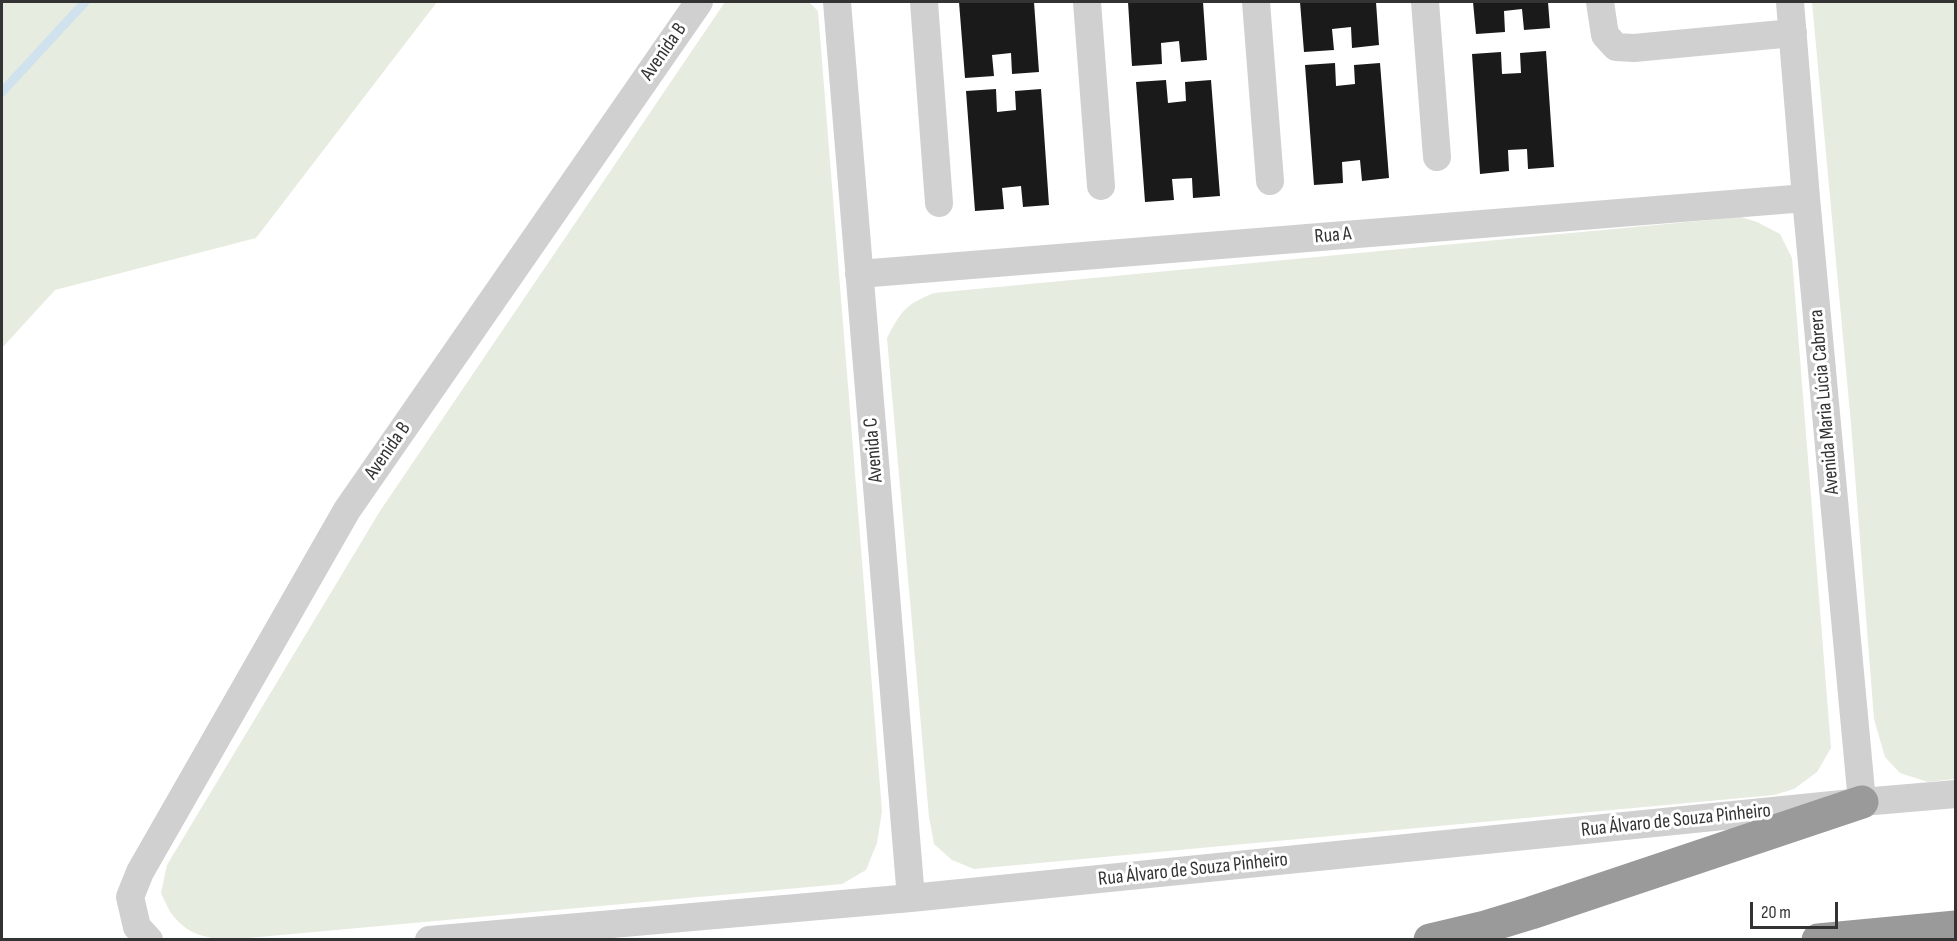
<!DOCTYPE html>
<html>
<head>
<meta charset="utf-8">
<style>
	body { margin:0 }
	#map { position:relative; width:1957px; height:941px; overflow:hidden; background:#fff; font-family:"Sofia Sans Condensed",sans-serif }
	canvas { display:block }
	.frame { position:absolute; inset:0; border:3px solid #333; pointer-events:none }
	.scale { position:absolute; left:1750px; top:902px; width:88px; height:27px; box-sizing:border-box; border:3px solid #333; border-top:0; padding-left:8px; font-size:18px; line-height:21px; white-space:nowrap; color:#333; -webkit-text-stroke:4px #fff; paint-order:stroke }
</style>
</head>
<body>
<div id="map">
<canvas width="1957" height="941"></canvas>
<div class="frame"></div>
<div class="scale">20 m</div>
</div>
<script>
const context = document.querySelector('canvas').getContext('2d');
context.lineJoin = 'round';
function paint(path, color) { context.fillStyle = color; context.fill(path, 'evenodd'); }
function stroke(path, color, width, dash) { context.strokeStyle = color; context.lineWidth = width; context.lineCap = dash ? 'butt' : 'round'; context.setLineDash(dash || []); context.stroke(path); }
function write(font, color, halo, rows, align = 'center') {
  context.font = font + ' "Sofia Sans Condensed",sans-serif'; context.lineWidth = 6; context.setLineDash([]); context.textBaseline = 'middle'; context.strokeStyle = halo; context.fillStyle = color; for (const [text, x, y, turn = 0] of rows) {
    context.save(); context.translate(x, y); context.rotate((+turn || 0) * Math.PI / 180); context.textAlign = isNaN(turn) ? turn : align; if (halo) context.strokeText(text, 0, 0); context.fillText(text, 0, 0); context.restore();
  }
}
paint(new Path2D(`
	M 2,2 L 437,2 L 256,238 L 55,290 L 2,348 Z
	M 725,2 L 809,2 L 818,11 L 882,811 L 877,843 L 866,870 L 842,884 L 237,939 C 214,940 191,937 175,918 C 169,912 165,901 161,893 L 167,865 L 380,511 Z
	M 1812,2 L 1955,2 L 1955,779 L 1928,782 L 1900,773 L 1885,757 L 1874,719 L 1851,424 Z
	M 1741,217 L 1757,222 L 1780,234 L 1792,258 L 1831,748 L 1817,772 L 1794,789 L 1774,795 L 974,869 L 952,860 L 934,844 L 929,817 L 887,338 C 901,311 906,304 934,293 Z`), '#e6ecdf');
stroke(new Path2D(`
	M 2,92 L 85,2`), '#cfe2ee', 9);
paint(new Path2D(`
	M 959,2 L 1034,2 L 1039,72 L 1012,74 L 1011,53 L 992,55 L 994,76 L 965,78 Z
	M 1128,2 L 1203,2 L 1207,60 L 1181,62 L 1179,41 L 1161,43 L 1162,64 L 1132,66 Z
	M 1300,2 L 1376,2 L 1379,45 L 1352,48 L 1351,27 L 1332,29 L 1334,50 L 1304,52 Z
	M 1473,2 L 1548,2 L 1550,28 L 1524,30 L 1522,9 L 1504,11 L 1505,32 L 1476,34 Z
	M 1546,51 L 1554,167 L 1528,169 L 1527,149 L 1508,150 L 1509,171 L 1480,174 L 1472,54 L 1501,52 L 1502,74 L 1521,73 L 1520,53 Z
	M 1335,63 L 1336,86 L 1355,84 L 1354,65 L 1380,63 L 1389,178 L 1362,181 L 1360,160 L 1342,162 L 1343,183 L 1314,185 L 1305,65 Z
	M 1166,80 L 1168,103 L 1186,101 L 1185,82 L 1211,80 L 1220,196 L 1193,198 L 1192,178 L 1172,179 L 1174,200 L 1145,202 L 1136,82 Z
	M 996,89 L 997,112 L 1016,110 L 1015,91 L 1041,89 L 1049,205 L 1023,207 L 1021,186 L 1002,188 L 1004,209 L 975,211 L 966,91 Z`), '#1a1a1a');
stroke(new Path2D(`
	M 837,2 L 911,898
	M 924,2 L 939,203
	M 1087,2 L 1101,186
	M 1256,2 L 1270,181
	M 1425,2 L 1437,157
	M 1600,2 L 1605,35 L 1616,47 L 1634,48 L 1793,33
	M 1790,2 L 1806,198 L 1862,802
	M 859,274 L 1806,198
	M 149,940 L 137,927 L 130,897 L 140,872 L 347,510 L 699,2
	M 429,940 L 911,898 L 1862,802 L 1956,794`), '#d0d0d0', 28);
stroke(new Path2D(`
	M 1430,940 L 1485,927 L 1531,913 L 1862,802
	M 1818,940 L 1956,927`), '#9a9a9a', 33);
write('20px', '#333', '#fff', [
	["Avenida B",664,52,-55],
	["Rua A",1333,236,-5],
	["Avenida Maria Lúcia Cabrera",1825,402,-95],
	["Avenida C",874,450,-95],
	["Avenida B",388,451,-55],
	["Rua Álvaro de Souza Pinheiro",1676,821,-6],
	["Rua Álvaro de Souza Pinheiro",1193,870,-6]
]);
</script>
</body>
</html>
